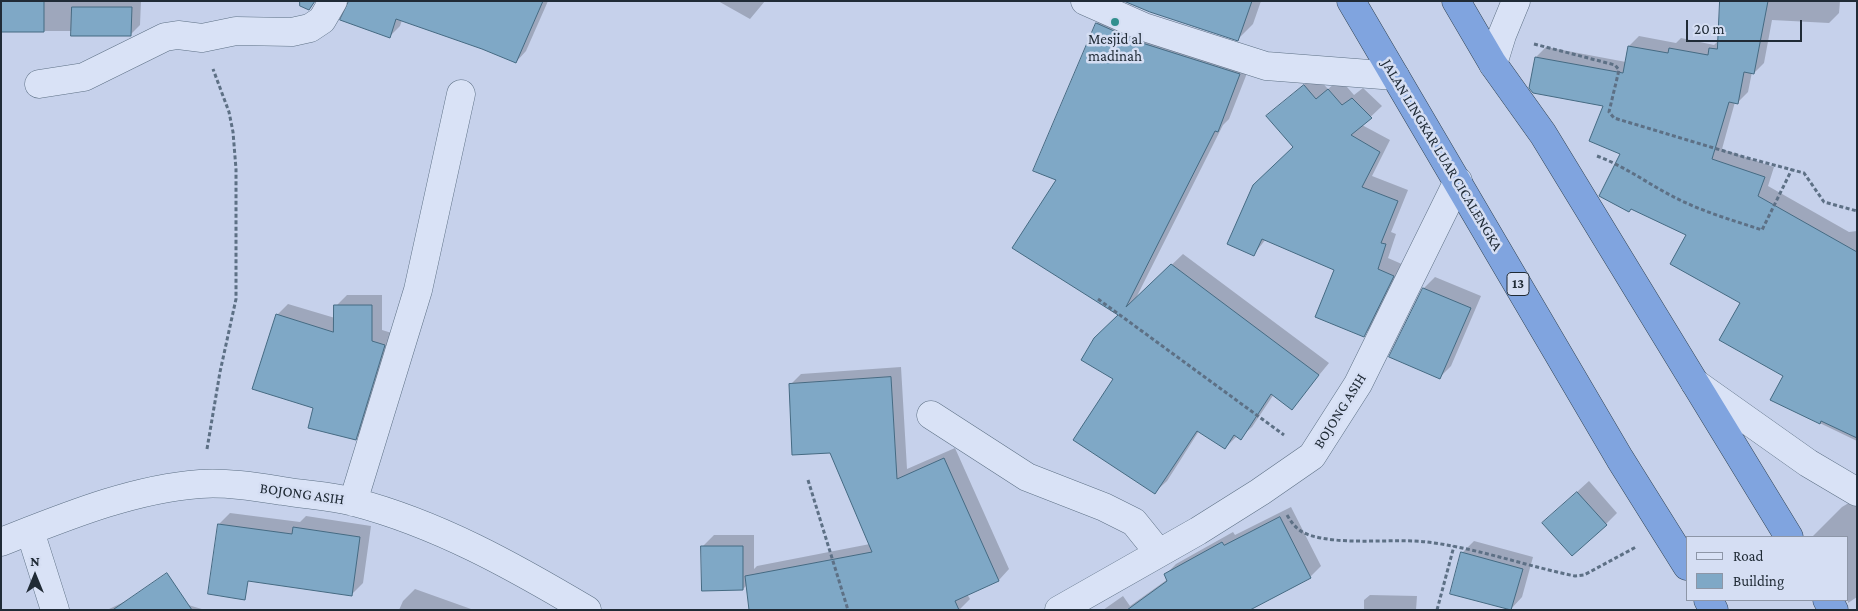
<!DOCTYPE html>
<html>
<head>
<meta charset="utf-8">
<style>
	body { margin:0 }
	#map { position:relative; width:1858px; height:611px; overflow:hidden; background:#c6d1eb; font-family:"Crimson Pro",serif }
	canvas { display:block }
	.frame { position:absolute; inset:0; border:2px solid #202b36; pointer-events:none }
	.legend { position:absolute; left:1686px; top:536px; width:162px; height:65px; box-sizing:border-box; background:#d5def3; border:1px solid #8d96a7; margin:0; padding:6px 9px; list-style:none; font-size:15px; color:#202b36 }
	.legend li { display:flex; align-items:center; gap:10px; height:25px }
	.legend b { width:25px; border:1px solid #8d96a7 }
	.north { position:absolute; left:10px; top:551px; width:50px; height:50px; -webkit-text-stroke:4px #d5def3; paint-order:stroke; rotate:0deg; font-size:14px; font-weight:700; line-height:20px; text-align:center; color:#202b36 }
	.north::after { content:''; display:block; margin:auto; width:18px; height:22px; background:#202b36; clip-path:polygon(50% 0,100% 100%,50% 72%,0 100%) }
	.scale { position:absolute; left:1686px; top:20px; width:116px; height:22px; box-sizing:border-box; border:2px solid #202b36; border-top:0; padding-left:6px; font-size:15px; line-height:18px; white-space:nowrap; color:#202b36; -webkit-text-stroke:4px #d5def3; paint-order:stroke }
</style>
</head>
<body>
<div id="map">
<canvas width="1858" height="611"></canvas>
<div class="frame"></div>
<ul class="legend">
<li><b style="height:6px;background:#d9e2f6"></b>Road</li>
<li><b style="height:14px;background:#7fa8c6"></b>Building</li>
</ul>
<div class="north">N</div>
<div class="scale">20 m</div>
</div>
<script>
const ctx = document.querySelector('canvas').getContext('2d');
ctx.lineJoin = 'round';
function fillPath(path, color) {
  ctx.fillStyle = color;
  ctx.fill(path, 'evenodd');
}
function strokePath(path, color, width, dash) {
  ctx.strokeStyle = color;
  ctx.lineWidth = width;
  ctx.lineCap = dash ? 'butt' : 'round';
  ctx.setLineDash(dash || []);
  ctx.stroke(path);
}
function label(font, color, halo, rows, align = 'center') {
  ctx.font = font + ' "Crimson Pro",serif';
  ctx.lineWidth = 5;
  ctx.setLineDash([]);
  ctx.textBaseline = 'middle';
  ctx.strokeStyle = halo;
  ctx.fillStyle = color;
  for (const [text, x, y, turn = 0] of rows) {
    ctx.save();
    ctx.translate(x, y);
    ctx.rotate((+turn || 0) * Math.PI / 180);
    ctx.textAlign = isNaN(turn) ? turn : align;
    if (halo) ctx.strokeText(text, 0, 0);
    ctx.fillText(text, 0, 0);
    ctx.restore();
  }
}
const shadow = new Path2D(`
	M1,1H141L140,25L129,36L73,31H1Z
	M350,1H548L526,51L516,62L482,47L402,20L400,26L390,36Z
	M718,1H765L750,19Z
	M1127,1H1261L1253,24L1238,39Z
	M1721,1H1840L1839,13L1829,23L1772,20L1764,63L1754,73L1752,72L1748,92L1738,102H1735L1722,149L1774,167L1768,186L1849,232L1857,231V441L1772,400L1785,375L1742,303L1622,154L1605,105L1536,57L1546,47L1626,62L1629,46L1639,36L1676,43L1681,38L1714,45L1719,40Z
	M1108,12L1251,63L1229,119L1223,125L1135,300L1183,254L1329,363L1292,408L1274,394L1252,427L1240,438L1237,436L1225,448L1199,431L1167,481L1155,492L1115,379L1120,315L1058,179L1097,23Z
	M1315,75L1328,89L1340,79L1354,95L1363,88L1382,106L1362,125L1390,140L1372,176L1408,190L1391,232L1396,234L1388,258L1404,265L1374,324L1364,335L1335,270L1266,239L1254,254L1295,147L1268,116Z
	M1435,277L1481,296L1451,366L1440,377L1424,288Z
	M347,295H382V330L395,334L366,428L355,439L314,408L277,315L288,304L335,318L336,306Z
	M901,367L907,469L955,448L1009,569L999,580L967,594L970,599L959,610H750L747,585L743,589L702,547L714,535H754V569L757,566L870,544L830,452L790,385L801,374Z
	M1589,481L1617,513L1606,524L1555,512Z
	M1857,498V597L1848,603L1847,537H1812L1842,507Z
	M1291,507L1321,566L1310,577L1247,610H1103L1123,596L1130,606L1168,579L1165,575L1176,564L1233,532L1235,535Z
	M230,513L300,522L306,516L371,526L363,583L351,595L219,524Z
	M1474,541L1533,557L1522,597L1511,609L1462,553Z
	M415,589L471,609V610H399L403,601Z
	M145,592L205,610H107Z
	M1370,595L1417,596L1416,610H1364V600Z`);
const building = new Path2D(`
	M1,1H44V32H1Z
	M300,1H315L309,10L300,6Z
	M349,1H543L516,63L482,49L396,19L390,38L340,20Z
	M1124,1H1252L1238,41L1150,12Z
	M1720,1H1768L1754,74L1744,72L1738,104L1729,102L1712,159L1765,177L1758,196L1857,252V438L1821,421L1820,424L1770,400L1783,376L1719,340L1740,303L1670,264L1686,235L1631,209L1629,212L1599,196L1620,154L1589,141L1603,106L1533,93L1529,88L1535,57L1623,73L1628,46L1668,53L1669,48L1708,55L1709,48L1717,49Z
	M72,7H132L131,36H71Z
	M1096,23L1139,42L1240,74L1218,132L1215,131L1126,307L1171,264L1319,375L1292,410L1271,394L1241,440L1234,435L1225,449L1197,431L1155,494L1073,440L1113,379L1081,360L1094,338L1118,315L1012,248L1056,180L1033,171Z
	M1304,85L1316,99L1328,89L1342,105L1352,98L1372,118L1351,135L1380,152L1362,187L1398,201L1381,243L1386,244L1378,269L1394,276L1364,337L1315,317L1334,270L1262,239L1254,256L1227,244L1253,185L1293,147L1266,116Z
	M1423,288L1471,308L1440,379L1389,357Z
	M334,305H372V341L385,345L356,440L308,428L313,408L252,389L276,314L333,332Z
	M891,377L897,479L944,458L999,581L955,601L959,610H749L745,576L872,552L830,453L792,455L789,384Z
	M1577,492L1607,525L1572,556L1542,523Z
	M1280,517L1311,578L1250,610H1127L1167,581L1164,574L1222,542L1224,545Z
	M218,524L292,534L293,527L360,537L352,596L248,581L245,600L208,594Z
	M701,546H743V590L702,591Z
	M1461,552L1523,569L1511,610L1450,594Z
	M167,573L192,610H113Z`);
const path = new Path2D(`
	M1534,44L1615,65L1619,70L1609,112L1614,118L1744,157L1804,173L1824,202L1857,211
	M1597,156C1624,166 1647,183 1672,196C1700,211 1732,220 1762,230L1792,169
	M1098,299L1284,435
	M207,449L220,372L236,299V169L233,132L229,112L213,69
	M808,480L848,610
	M1287,515C1293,525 1298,531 1309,535C1344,546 1391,538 1427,542C1477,548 1526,566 1575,576L1584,575L1636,547
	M1437,610L1454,546`);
const minor = new Path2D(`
	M1085,1L1144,27L1266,66L1395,76
	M1493,64L1502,35L1516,1
	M39,84L84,77L165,37L178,35L202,38L236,31L292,32L310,28L322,20L333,1
	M1695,383L1808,463L1857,492
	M931,415L1027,477L1104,507L1134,522L1159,553
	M353,502L418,290L461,94
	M30,531L55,610
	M1,542C65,517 132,489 200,484C227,482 257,487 283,491C306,495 331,496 354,502C438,524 513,566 587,610
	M1059,610L1198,531L1260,492L1312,456L1358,384L1458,181`);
const trunk = new Path2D(`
	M1351,1L1620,459L1687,566
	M1456,1L1493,64L1543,134L1789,537
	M1708,600L1714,610
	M1827,600L1834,610`);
const markers = [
	[1115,22,5,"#328f8e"]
];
const shields = [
	[1518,284,22]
];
const shieldNames = [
	["13",1518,284]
];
const poiNames = [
	["Mesjid al",1115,39],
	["madinah",1115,56]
];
const streetNames = [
	["JALAN LINGKAR LUAR CICALENGKA",1442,155,59],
	["BOJONG ASIH",1340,411,-58],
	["BOJONG ASIH",302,494,8]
];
fillPath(shadow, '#0003');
fillPath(building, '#7fa8c6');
strokePath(building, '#456a82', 1);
strokePath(minor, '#5d7085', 29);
strokePath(trunk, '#314353', 29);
strokePath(path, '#5d7085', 3, [4, 2.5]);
strokePath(minor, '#d9e2f6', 28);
strokePath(trunk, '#80a4df', 28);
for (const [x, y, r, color] of markers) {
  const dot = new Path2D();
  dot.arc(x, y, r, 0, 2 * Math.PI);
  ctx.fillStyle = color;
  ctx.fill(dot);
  strokePath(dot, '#d5def3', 2);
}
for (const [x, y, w] of shields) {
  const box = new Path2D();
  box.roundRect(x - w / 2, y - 11.5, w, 23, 4);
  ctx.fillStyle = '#d5def3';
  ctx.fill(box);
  strokePath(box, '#202b36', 1);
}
label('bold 14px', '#202b36', null, shieldNames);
label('15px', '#202b36', '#d5def3', poiNames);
label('15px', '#202b36', '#d5def3', streetNames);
</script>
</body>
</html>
